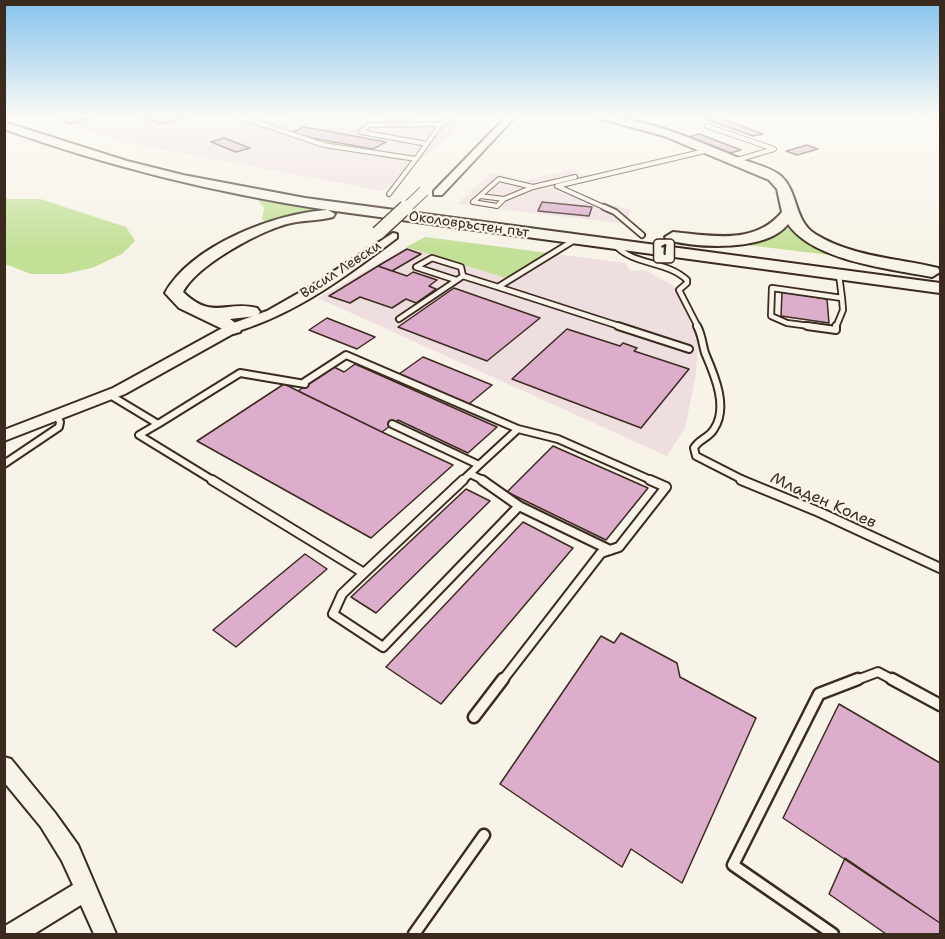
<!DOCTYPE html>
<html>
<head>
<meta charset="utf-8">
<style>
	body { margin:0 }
	#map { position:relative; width:945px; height:939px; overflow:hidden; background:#f7f3e8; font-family:"Shantell Sans",sans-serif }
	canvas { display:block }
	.frame { position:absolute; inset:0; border:6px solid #3b2a1e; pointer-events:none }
</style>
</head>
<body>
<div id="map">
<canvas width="945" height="939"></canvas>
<div class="frame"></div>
</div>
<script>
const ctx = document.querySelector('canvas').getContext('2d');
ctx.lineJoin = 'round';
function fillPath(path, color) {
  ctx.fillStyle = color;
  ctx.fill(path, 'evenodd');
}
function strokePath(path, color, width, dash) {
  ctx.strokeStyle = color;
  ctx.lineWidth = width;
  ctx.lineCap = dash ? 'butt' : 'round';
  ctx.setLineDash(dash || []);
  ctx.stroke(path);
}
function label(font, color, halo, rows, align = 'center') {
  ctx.font = font + ' "Shantell Sans",sans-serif';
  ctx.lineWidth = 4.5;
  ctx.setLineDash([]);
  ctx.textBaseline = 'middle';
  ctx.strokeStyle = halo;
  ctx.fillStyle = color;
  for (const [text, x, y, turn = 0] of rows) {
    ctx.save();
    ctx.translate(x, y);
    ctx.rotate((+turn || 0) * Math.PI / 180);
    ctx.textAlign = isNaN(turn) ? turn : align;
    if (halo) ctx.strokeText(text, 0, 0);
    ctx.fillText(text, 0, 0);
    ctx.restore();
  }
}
const built = new Path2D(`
	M46,116H474L383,191L122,142Z
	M571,169L592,179L568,186V188L603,203L631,210L626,224L457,204L492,172L524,181Z
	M425,237L625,263L630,271L645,270L674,286L698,339L696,374L685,428L667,456L318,298Z`);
const green = new Path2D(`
	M5,199H40L126,227L135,241L122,254L92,268L64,274H31L5,264Z
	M257,199H260L326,211L265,222L262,219L264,208Z
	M790,227L803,239L841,255L838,256L739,244L768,239Z
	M425,237L547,253L506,278L406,247Z`);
const building = new Path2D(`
	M69,116L82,117L98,116L70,124L64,122L69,121L62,118Z
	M141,116H186L187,117L159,124Z
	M388,116H411L409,123H385Z
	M714,116L763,134L753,136L703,118Z
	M304,127L386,142L373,149L289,134Z
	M699,134L741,150L730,153L689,137Z
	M224,138L250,148L236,152L211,142Z
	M807,145L818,149L797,155L786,151Z
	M542,202L592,207L589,216L538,211Z
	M407,249L421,254L392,271L378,266Z
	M378,266L407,276L413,272L437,280L429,286L436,289L416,303L406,299L392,308L360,297L350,303L329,296Z
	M454,288L540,318L487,361L398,327Z
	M782,292L827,299L829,323L781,316Z
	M327,318L375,337L357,349L309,330Z
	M567,329L620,346L623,343L637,348L634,351L689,369L641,428L512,379Z
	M423,357L492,385L469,404L399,374Z
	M355,364L497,427L468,453L398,420L382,432L298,391L334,367L344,372Z
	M284,384L382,432L453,465L371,538L197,441Z
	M553,446L648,488L606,540L507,492Z
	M466,489L490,501L376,613L351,597Z
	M523,522L573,548L441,704L386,667Z
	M305,554L327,569L236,647L213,630Z
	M621,633L677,663L680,677L756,718L682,883L631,849L622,867L500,784L601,636L614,643Z
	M839,704L940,763V923L783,818Z
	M845,858L940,923V934H886L829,894Z`);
const laneFar4 = new Path2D(`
	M238,116L324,145L416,159L441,124L453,116
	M295,116H358
	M917,116L940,123
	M707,126L774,149L737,160
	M427,144L361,132L369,125L441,124
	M389,194L416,159
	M480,196L504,199L497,206L473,202L499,179L533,187
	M504,199L533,187L575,177
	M608,209L557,186L709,150`);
const laneFar3 = new Path2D(`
	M604,207L615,212L642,235
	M576,239L498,287L622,327
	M614,244C633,266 666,260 687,280V283L679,290L698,327
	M839,275L842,298
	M456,280L416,267L432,258L461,267L463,276
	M399,319L463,276L498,287
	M817,327L787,323L771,316L772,288L842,298
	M836,327L843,310L842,298`);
const laneFar2 = new Path2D(`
	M618,326L689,349
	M697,326C702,335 702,343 705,353C714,374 729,407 714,429C709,438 699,439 694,448L696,456L745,481
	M807,326L836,330V326
	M303,383L346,355L518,429L479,465
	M110,395L158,424L240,373L305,384
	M158,424L139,435L214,481
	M392,424L479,465L462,481
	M518,429L558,439L653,481
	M4,464L59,427L60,422L57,416
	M470,474L485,481`);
const laneFar1 = new Path2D(`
	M212,480L364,573L463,480
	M482,480L519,506L610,550
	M741,480L819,512L940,568
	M364,573L342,594L333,614L383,647L519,506
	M502,681L601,553L619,547L666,487L650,480
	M854,681L878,672L895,681`);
const lane = new Path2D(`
	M892,679L940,705
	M474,717L503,679
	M414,934L484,835
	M833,934L733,865L819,694L858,679`);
const street = new Path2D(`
	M4,757L11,759L55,813L78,845L116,934H94L81,905L34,934H4L5,926L73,885L62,861L41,827L4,782Z`);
const secondary = new Path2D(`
	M507,116H516L442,195H434V191Z
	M393,233L397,234V238C348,275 297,313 238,331L125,394L4,441V430L113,388L228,325L267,311L311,286Z`);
const highway = new Path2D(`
	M591,116C645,116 694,140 744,160C755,164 772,168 781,176C799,193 793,219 815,234C852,257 897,258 938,268L940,272L932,277C891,269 813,261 788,224C766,252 699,248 667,240L665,237L673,232C712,236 755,245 782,212L777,189L769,180L664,136Z
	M4,122L127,161L183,175L305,198L940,283V293L328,210L335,214L333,217C318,221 302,220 287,224C258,232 197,265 183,292C213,321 226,300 257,308L260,312L257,316L230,319L242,328L240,332L233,334L179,308L165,293C192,245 275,213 328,210C217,193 110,167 4,129Z`);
const secondaryBridgeFar1 = new Path2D(`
	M405,209L424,191`);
const secondaryBridge = new Path2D(`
	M378,233L406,207`);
const farStreetnames = [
	["Околовръстен път",469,225,8],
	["Васил Левски",341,270,-33]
];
const shields = [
	[664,251,21]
];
const shieldNames = [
	["1",664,251]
];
const streetNames = [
	["Младен Колев",823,501,24]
];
fillPath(built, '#efdee0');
fillPath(green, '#c3e097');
fillPath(building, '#ddadcc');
strokePath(building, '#3b2a1e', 1.5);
strokePath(laneFar4, '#3b2a1e', 6);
strokePath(laneFar3, '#3b2a1e', 8);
strokePath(laneFar2, '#3b2a1e', 10);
strokePath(laneFar1, '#3b2a1e', 12);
strokePath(lane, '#3b2a1e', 15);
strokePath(street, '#3b2a1e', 4);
strokePath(secondary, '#3b2a1e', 4);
strokePath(highway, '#3b2a1e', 4);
strokePath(laneFar4, '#f7f3e8', 4);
strokePath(laneFar3, '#f7f3e8', 4.5);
strokePath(laneFar2, '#f7f3e8', 6);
strokePath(laneFar1, '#f7f3e8', 8);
strokePath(lane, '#f7f3e8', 10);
fillPath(street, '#f7f3e8');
fillPath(secondary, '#f7f3e8');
fillPath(highway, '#f7f3e8');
strokePath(secondaryBridgeFar1, '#3b2a1e', 12, []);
strokePath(secondaryBridge, '#3b2a1e', 16, []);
strokePath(secondaryBridgeFar1, '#f7f3e8', 10);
strokePath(secondaryBridge, '#f7f3e8', 13);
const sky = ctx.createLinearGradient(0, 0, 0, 248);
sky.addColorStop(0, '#86c2ed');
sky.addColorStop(0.47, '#fbfaf5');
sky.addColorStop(1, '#fbfaf500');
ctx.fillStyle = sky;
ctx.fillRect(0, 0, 945, 248);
label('14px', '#3b2a1e', '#f7f3e8', farStreetnames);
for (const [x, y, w] of shields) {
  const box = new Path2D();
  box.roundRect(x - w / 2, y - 12, w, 24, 4.5);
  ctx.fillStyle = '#f7f3e8';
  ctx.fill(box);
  strokePath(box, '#3b2a1e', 1.5);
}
label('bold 15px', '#3b2a1e', null, shieldNames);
label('16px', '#3b2a1e', '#f7f3e8', streetNames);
</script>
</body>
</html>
